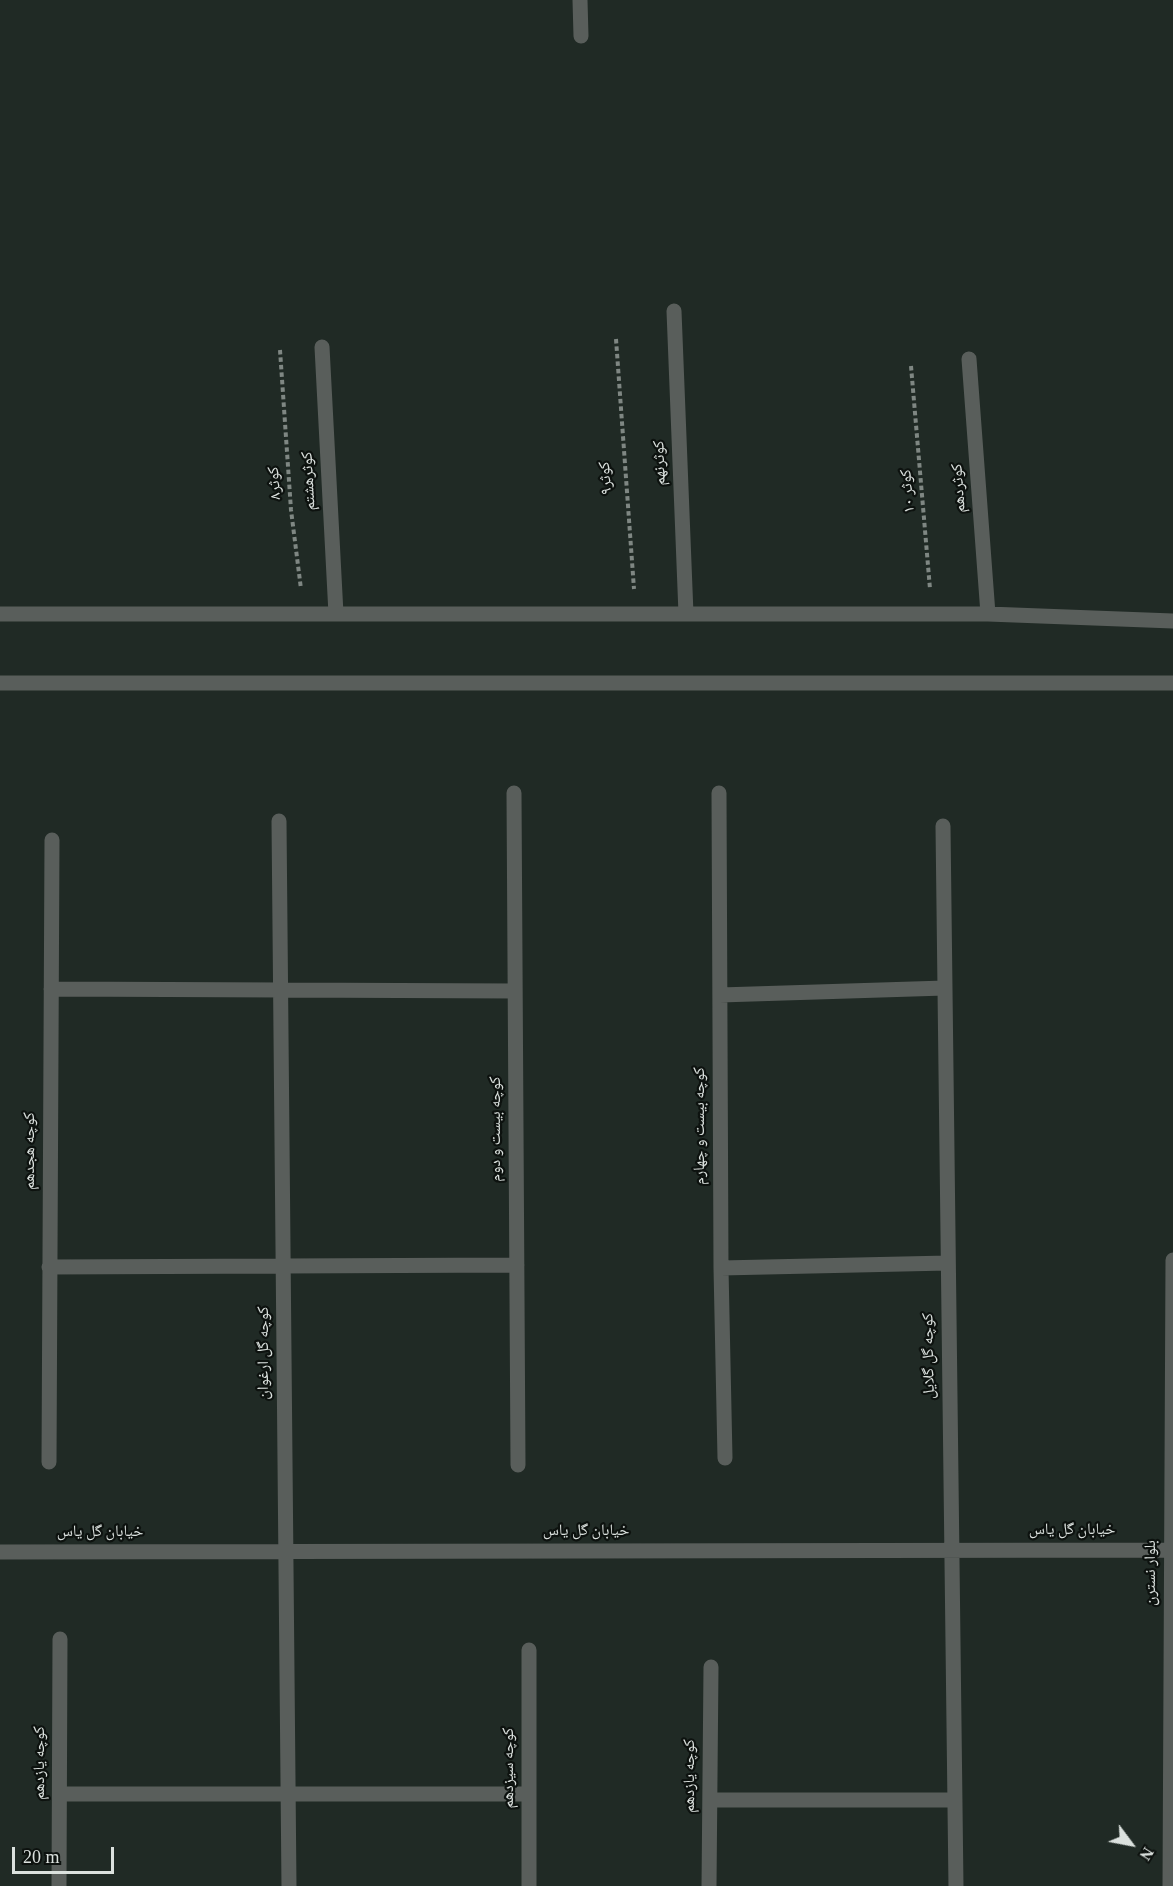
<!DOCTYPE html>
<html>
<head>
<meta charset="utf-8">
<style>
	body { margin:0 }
	#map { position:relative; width:1173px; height:1886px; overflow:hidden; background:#202a25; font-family:Georgia,serif }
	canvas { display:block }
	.north { position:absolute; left:1101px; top:1814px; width:60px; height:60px; -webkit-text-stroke:4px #0d120f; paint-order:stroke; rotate:122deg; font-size:16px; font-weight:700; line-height:24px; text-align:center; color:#dbe1de }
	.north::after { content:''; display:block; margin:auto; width:21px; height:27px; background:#dbe1de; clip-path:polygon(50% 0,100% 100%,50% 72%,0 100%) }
	.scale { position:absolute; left:12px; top:1847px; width:102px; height:27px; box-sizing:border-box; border:3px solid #dbe1de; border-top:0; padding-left:8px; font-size:18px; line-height:21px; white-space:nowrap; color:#dbe1de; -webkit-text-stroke:4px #0d120f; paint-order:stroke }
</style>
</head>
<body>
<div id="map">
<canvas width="1173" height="1886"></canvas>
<div class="north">N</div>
<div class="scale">20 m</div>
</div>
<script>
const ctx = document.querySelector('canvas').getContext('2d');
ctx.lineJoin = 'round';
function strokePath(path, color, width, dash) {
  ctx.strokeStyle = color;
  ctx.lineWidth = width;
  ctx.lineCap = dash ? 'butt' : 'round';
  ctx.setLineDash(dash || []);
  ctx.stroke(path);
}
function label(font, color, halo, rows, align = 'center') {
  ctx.font = font + ' Georgia,"Noto Naskh Arabic",serif';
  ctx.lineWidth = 4.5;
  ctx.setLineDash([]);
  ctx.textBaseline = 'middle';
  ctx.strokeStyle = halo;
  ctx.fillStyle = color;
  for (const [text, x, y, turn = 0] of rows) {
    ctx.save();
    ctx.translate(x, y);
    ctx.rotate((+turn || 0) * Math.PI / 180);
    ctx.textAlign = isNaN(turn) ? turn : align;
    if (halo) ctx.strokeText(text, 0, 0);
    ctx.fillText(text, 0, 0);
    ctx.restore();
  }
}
const path = new Path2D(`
	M616,339L634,589
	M280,350L291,510L301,589
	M911,366L930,589`);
const minor = new Path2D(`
	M580,0L581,36
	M674,311L686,614
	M322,347L336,614
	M969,359L988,614
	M0,614H988L1173,621
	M0,683H1173
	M514,793L518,1465
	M719,793L721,1268L725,1458
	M279,821L289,1886
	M943,826L956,1886
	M51,989L515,991
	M720,995L945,988
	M49,1267L517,1265
	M721,1268L948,1263
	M49,1462L52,840
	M0,1552L1173,1550
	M529,1650V1886
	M60,1794H529
	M710,1800H955
	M59,1886L60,1639
	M709,1886L711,1667
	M1170,1886L1173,1260`);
const streetNames = [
	["کوثرنهم",662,463,-92],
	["کوثر۹",608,478,-94],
	["کوثرهشتم",311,481,-93],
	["کوثر۸",277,483,-94],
	["کوثردهم",961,488,-94],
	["کوثر ۱۰",910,491,-95],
	["کوچه بیست و چهارم",702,1126,-90],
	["کوچه بیست و دوم",498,1129,-90],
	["کوچه هجدهم",32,1151,-90],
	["کوچه گل ارغوان",266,1353,-90],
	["کوچه گل گلایل",931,1356,-91],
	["خیابان گل یاس",1072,1532],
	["خیابان گل یاس",586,1533],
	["خیابان گل یاس",100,1534],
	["بلوار نسترن",1153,1573,-90],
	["کوچه یازدهم",42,1763,-90],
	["کوچه سیزدهم",511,1768,-90],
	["کوچه یازدهم",692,1776,-90]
];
strokePath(path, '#7f8783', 4, [4.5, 3]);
strokePath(minor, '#595e5b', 15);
label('16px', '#dbe1de', '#0d120f', streetNames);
</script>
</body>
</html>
